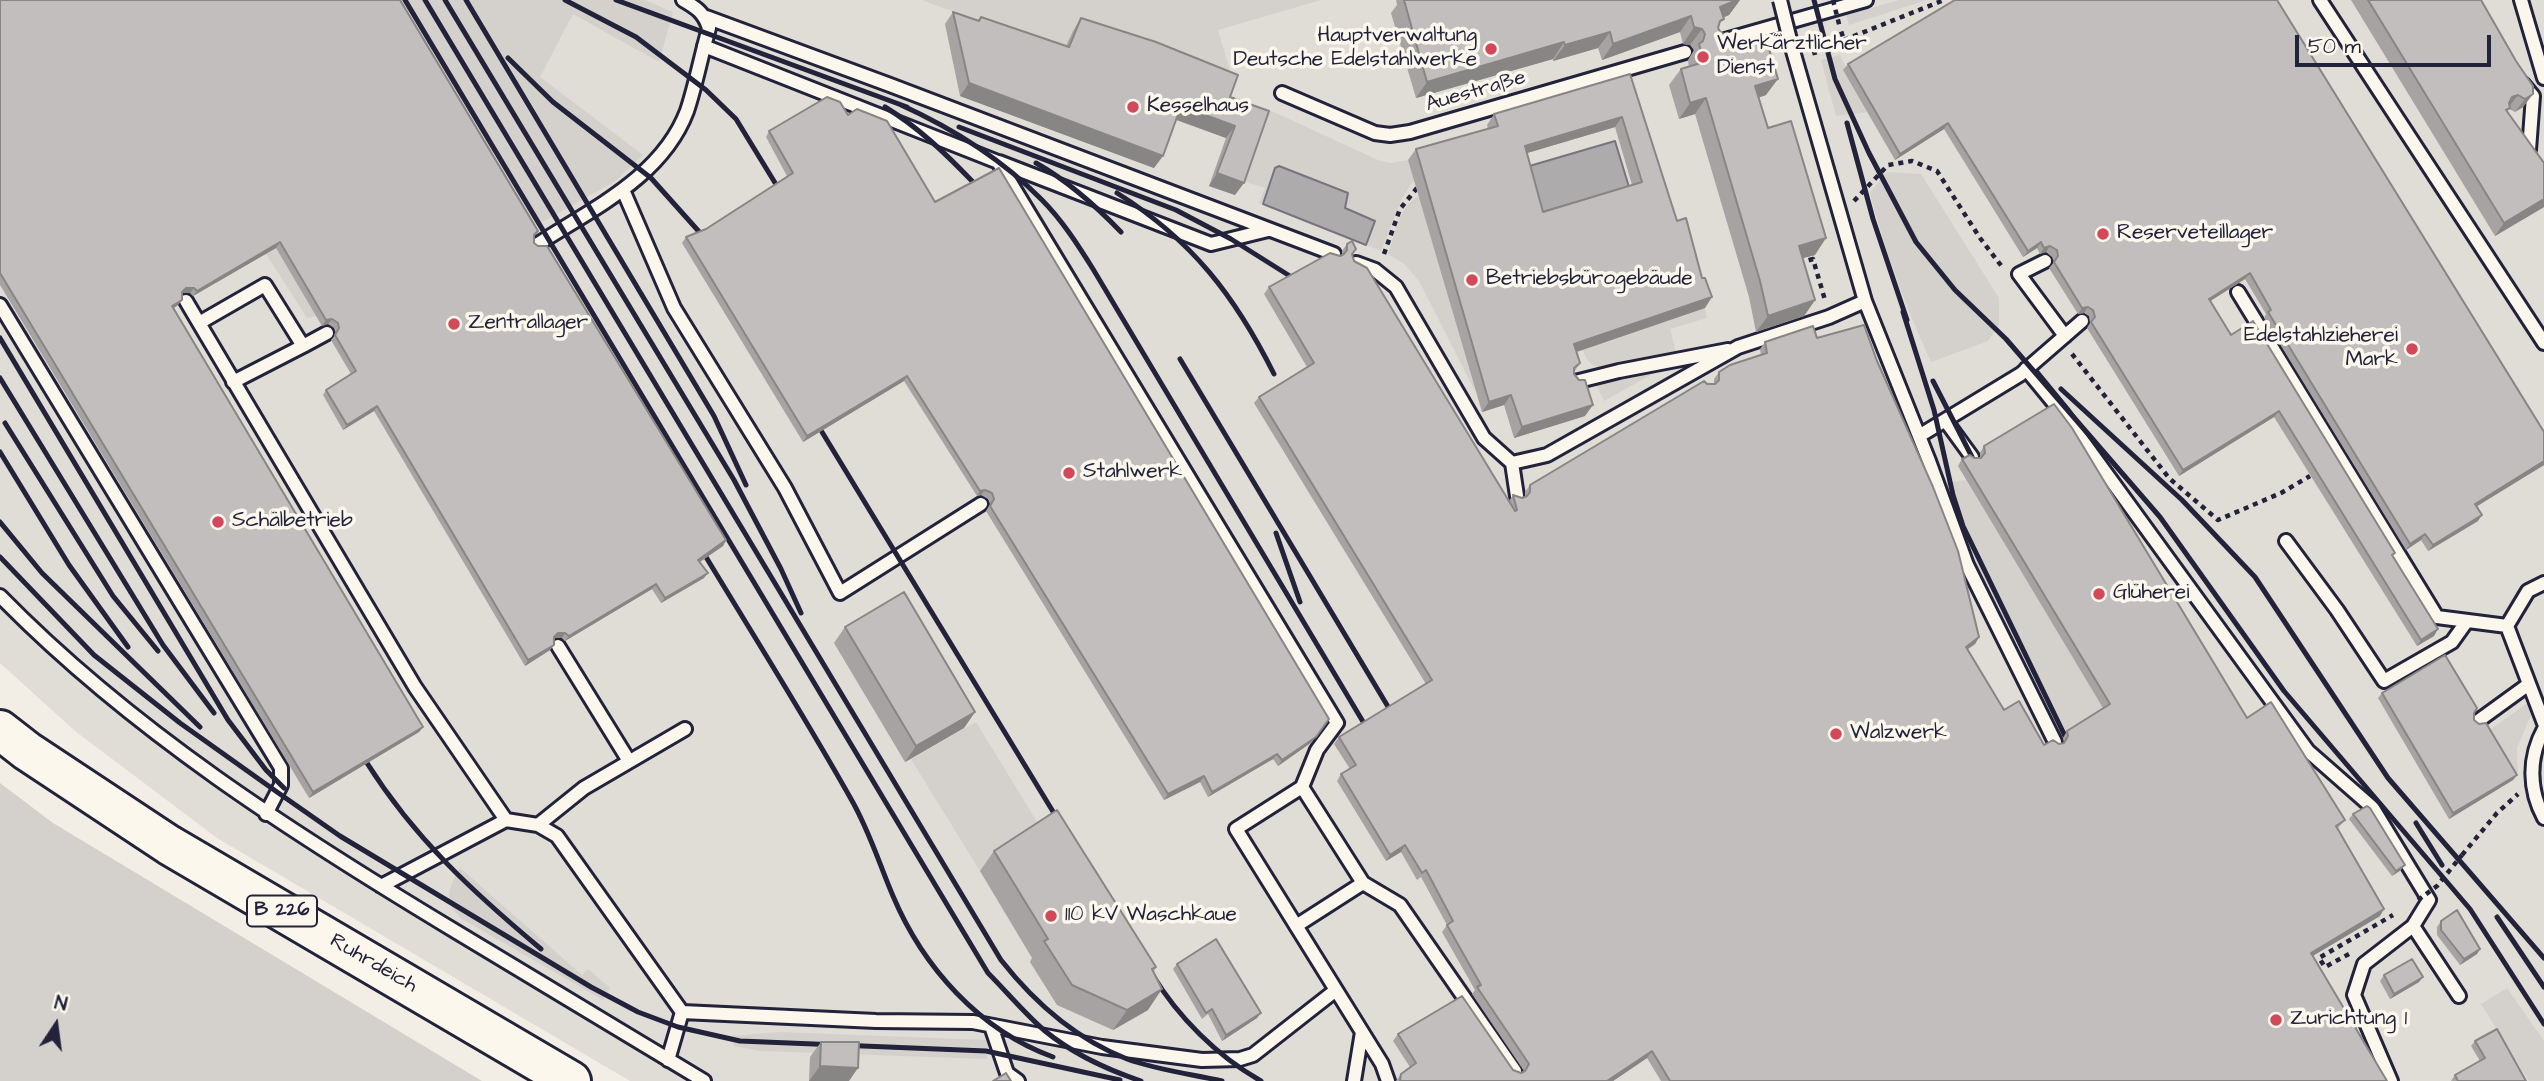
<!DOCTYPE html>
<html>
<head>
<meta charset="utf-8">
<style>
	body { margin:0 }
	#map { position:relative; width:2544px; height:1081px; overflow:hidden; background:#f2eee5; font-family:"Architects Daughter",sans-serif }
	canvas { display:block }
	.north { position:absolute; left:21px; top:990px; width:70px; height:70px; -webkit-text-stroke:5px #fbf7ec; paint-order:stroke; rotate:13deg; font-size:19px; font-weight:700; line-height:28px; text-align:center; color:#22223b }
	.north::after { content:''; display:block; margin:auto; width:24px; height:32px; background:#22223b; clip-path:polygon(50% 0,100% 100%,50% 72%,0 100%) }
	.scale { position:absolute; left:2295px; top:35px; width:196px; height:32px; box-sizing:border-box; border:4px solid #22223b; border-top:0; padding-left:9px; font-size:21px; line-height:24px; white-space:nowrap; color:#22223b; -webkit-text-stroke:5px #fbf7ec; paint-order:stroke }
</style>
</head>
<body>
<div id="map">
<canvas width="2544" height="1081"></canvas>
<div class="north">N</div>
<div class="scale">50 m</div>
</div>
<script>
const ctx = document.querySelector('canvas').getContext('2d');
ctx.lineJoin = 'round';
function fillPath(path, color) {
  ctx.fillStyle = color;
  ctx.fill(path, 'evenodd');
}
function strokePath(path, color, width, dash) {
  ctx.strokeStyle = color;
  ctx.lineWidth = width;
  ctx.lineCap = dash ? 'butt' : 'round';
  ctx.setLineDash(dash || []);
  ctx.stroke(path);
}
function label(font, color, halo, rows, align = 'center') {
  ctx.font = font + ' "Architects Daughter",sans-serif';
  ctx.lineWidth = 7;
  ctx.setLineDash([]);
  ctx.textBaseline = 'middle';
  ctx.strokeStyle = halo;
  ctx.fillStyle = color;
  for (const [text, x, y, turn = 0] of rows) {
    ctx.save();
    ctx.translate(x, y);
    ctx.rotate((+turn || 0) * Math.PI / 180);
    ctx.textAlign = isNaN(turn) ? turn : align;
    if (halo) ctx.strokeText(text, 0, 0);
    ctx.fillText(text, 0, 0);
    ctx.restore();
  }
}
const built = new Path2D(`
	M0,0H2544V1081H630L217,838L75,731L0,663Z`);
const green = new Path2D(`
	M393,0H645L673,12L659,62L573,14L540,77L643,155L614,182L530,229Z
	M922,0H1321L1218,30L1231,74L1063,53Z
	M1899,0H1927L1849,25L1846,15Z
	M1840,55L1868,112L1836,116L1821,60Z
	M1265,108L1378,160L1390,163L1408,160L1414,180L1402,198L1381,251L1366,245L1375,221L1345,207L1349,194L1275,168L1263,204L1259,203L1265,188L1240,180Z
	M1887,172L1921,174L1999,298V325L1988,341L1931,362C1905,304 1886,254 1870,193Z
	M1419,196L1476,393L1419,281L1404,264L1388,254C1395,235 1399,205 1419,196Z
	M276,247L317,316L307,318L266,254Z
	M1705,308L1707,318L1670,329L1676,352L1605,368C1592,367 1586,362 1583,349Z
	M1651,369L1656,372L1604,401L1597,386Z
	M1966,480L2105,711L2059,740L1961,534L1946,483Z
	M2529,702L2533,704L2534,708L2517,748L2518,775L2513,780L2485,733Z
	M976,722L1042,830L980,871L911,759Z
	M0,783L53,823L482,1081H0Z
	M460,868L582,975L588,969L610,988L603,1000L462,919C443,902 448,888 460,868Z
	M2507,988L2544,1041V1081H2529L2481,1004Z
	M780,1032L988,1040L987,1059L760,1051L734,1046L731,1036Z`);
const water = new Path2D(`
	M1615,141L1629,187L1539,213L1526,167Z
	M1279,166L1348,193L1345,208L1375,221L1366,245L1263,204L1275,168Z`);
const path = new Path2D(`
	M1844,40L1944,0
	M1815,55L1814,51L1844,40L1840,28
	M1854,201L1888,165L1912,161L1937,171L1980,238L2003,268
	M1384,254L1400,209L1417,188
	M1799,263L1813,259L1825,300
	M2072,354L2169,478L2218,520L2281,493L2310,476
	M2462,855L2497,813L2518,794
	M2349,954L2325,967L2319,958L2393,915`);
const service = new Path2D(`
	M2320,0L2544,343
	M2521,0L2544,78
	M706,17L890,85L1334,254
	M1715,43L1866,0
	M1791,44L1865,301L1929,461L1967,565L2055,742
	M704,46L998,162L1337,723L1317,750L1302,787
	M2523,84L2533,96L2529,150
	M1282,93L1375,133L1390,135L1410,132L1685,52
	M999,162L1211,244L1268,230
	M623,190L674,308L785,488L840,593L981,504
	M538,244C593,208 662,177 687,111C696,84 701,56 709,28C704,13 697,8 683,0
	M2045,261L2019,274L2065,336
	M1356,263L1375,270L1396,287L1484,438L1512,463L1547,455L1738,347L1829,317L1865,301
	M2238,292L2437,617L2507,626
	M186,301L199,323
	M0,305L281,768V785L266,814
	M303,346L327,333
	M2026,369L2063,414L2308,751L2373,808L2429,900L2413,926
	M233,382L303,346L265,285L199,323L415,687L506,820
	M1575,382L1619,371L1728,350
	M1945,420L1972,457
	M1919,436L2021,374L2082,321
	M1512,463L1517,496
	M2286,541L2337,610L2384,681L2452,642L2467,621
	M2544,583L2528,591L2507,626L2544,723
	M0,596C132,731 294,834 455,931C538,981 621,1031 704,1081
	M558,646L629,761
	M2478,721L2529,684
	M2544,729C2528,758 2529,790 2544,818
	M538,825L584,788L685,729
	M1363,883L1400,905L1515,1071
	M381,886L506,820L538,825L557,836L682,1012
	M1296,926L1363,883L1302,787L1236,829L1382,1064L1388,1081
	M991,1026L1007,1073L1018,1081
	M668,1060L682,1012L876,1021L973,1022L1102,1047L1202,1060L1240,1059L1253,1055L1336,990
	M1354,1081L1362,1032
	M2391,1081L2354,995L2364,964L2413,926L2459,996`);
const primary = new Path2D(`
	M0,730L27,751L169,845L571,1081`);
const rail = new Path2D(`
	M405,0L988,973C1007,992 1025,1014 1045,1031C1072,1053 1108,1070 1141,1081
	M425,0L1001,960C1034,1002 1076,1039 1127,1059C1157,1070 1191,1074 1222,1081
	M445,0L734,480L781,569L801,613
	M466,0L714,416L746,485
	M565,0L636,37L706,90L736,119L777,186
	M616,0L907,107
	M1814,0L1835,79L1869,153L1916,242L1955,290L2006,339L2160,517L2284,691L2470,909L2544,1024
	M508,58L553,102L651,178L702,235
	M899,104C952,128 1001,158 1042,200C1062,220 1078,245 1093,269L1365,725
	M885,107C918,127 945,153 972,181
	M1847,123L1873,219L1907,320
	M959,127L1176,210L1231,239L1293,278
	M1036,163C1068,181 1096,206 1121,232
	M1117,193C1192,240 1235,296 1274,374
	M1903,312L1934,410L1953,495L1963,526L2065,736
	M0,338L228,720L266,770L284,788
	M1180,359L1390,710
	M0,378L163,645L214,713
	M1933,381L1972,457
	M2061,389L2182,500L2255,577L2388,778L2544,958
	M5,423L113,596L158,651
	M822,432L1063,828
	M0,452L69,565L128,647
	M0,522L42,573L200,727
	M1276,533L1300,602
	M0,557L94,655L180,723L277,792L340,836L591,987L638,1012L678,1027L740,1041L986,1051L1120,1080
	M706,557C755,638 805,717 851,799C869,830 879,863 893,896C923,967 979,1030 1053,1057
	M367,763C415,839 473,892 541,949
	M2416,823L2442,865
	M2497,917L2544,987
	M1152,974C1178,1017 1217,1056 1261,1081`);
const pathBridge = new Path2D(`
	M1833,0L1840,28
	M2418,900L2437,886L2462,855`);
const serviceBridge = new Path2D(`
	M1780,0L1791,44`);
const wall = new Path2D(`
	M0,0L534,236V243L726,540L723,546L700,562L704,578L661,603L652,589L565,641L562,638H554V645L550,650L525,666L374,411L343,430L323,395L326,390L351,374L331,340L336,334L334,328L328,324L322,326L276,248L193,296L190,293H182L178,305L174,308L423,727L419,732L309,798L0,285Z
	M1396,0H1740L1729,15L1723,17L1718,28L1733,48L1766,95L1759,97L1768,128L1815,255L1803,258L1815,300L1804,316L1756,332L1749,297L1695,114L1679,119L1669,85L1681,69L1689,67L1688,60L1694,50L1690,45L1683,44L1680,32L1602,60L1598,48L1553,61V59L1416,98L1391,13L1397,5Z
	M1955,0L2544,465L2476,506L2478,521L2428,551L2421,540L2406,550L2264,318L2266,314L2245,279L2210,301L2231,335L2393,557L2434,636L2417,646L2274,417L2179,476L2087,328L2090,323L2089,316L2084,313L2078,314L2049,268L2054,262L2052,257L2046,252L2040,254L2037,248L2023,257L1944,129L1895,160L1843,70L1848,64Z
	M2351,0H2481L2533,94L2523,107L2515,112L2509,109L2507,111L2544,207L2495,236Z
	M953,12L978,20L981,17L1066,46L1073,31L1081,18L1230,97L1269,111L1235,195L1209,186L1226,138L1176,120L1154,168L960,96L945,24Z
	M1630,74L1705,308L1577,352L1580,363L1574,372V374L1585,416L1514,438L1504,405L1482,412L1408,160L1416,149L1488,129L1487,125L1494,114ZM1615,127L1632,185L1543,212L1527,153Z
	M848,115L935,202L1312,742L1278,766L1273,759L1208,797L1200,782L1164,800L986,511L990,504L988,499L981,495L977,496L904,381L803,442L682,243L686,237L706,229L787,176L766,137L769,131Z
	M1347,244L1352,254L1354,261L1509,501L1513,495L1522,498L1525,497V492L1530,485L1707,384H1714V379L1719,372L1761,355L1760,349L1765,342L1817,338L1979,637L1975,644L1967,649L2004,710L2044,745L2064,743L2063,738L2067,731L2103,708L1958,466L1962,459L1980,458V453L1984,446L2345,820L2337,829L2380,916L2312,956L2387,1081H1661L1647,1058L1613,1081H1396L1401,1074L1410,1067L1393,1041L1398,1034L1521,1073L1524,1071L1472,994L1475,990L1442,932L1447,925L1421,877L1417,880L1401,852L1386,861L1337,781L1341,774L1350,769L1334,744L1339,737L1426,684L1254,403L1259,397L1307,367L1264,294L1269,287L1342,255V251Z
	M845,627L975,712L964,728L905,762L834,643Z
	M2382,693L2474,713V720L2517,775L2513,780L2449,819L2378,698Z
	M2353,814L2401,870L2392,876L2349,819Z
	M994,851L1156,967L1154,971L1148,1010L1113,1030L1057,1005L1030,962L1032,958L980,871Z
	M2441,921L2480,949L2477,954L2460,965L2437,935V927Z
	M1177,964L1257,1018L1222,1041L1208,1014L1202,1019L1173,969Z
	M2384,975L2419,982L2390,999L2380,981Z
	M2475,1041L2526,1081H2451L2455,1075L2480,1061L2471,1046Z
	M821,1042L849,1081H809L810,1057Z`);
const shadedWall = new Path2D(`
	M1737,0H1740L1729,15L1709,24L1720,7Z
	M1691,16L1680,32L1602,60L1613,44Z
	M1694,27L1702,29L1690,45L1683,44Z
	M1610,32L1598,48L1553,61L1565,45Z
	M1564,42L1553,59L1416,98L1427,82Z
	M1778,79L1766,95L1744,103L1755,86Z
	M969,83L1163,156L1154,168L960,96Z
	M2533,94L2523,107L2515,112L2525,99Z
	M2518,95L2508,108L2503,110L2512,97Z
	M1706,98L1695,114L1679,119L1690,103Z
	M1181,106L1235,126L1226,138L1172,118Z
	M1622,117L1615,127L1517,156L1525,146Z
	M1948,123L1944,129L1895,160L1900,154Z
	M1217,173L1244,183L1235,195L1209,186Z
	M2544,199V207L2495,236L2504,223Z
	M1826,238L1815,255L1788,262L1799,246Z
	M280,242L276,248L193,296L197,291Z
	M2041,242L2037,248L2023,257L2028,251Z
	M2050,246L2046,252L2040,254L2044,248Z
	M2250,273L2245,279L2204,305L2209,299Z
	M186,288H194L190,293H182L178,297Z
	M1712,297L1705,308L1567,355L1574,344Z
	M182,300L178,305L169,311L172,306Z
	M1815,300L1804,316L1756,332L1768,316Z
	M2088,307L2084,313L2078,314L2082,308Z
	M332,319L328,324L322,326L326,320Z
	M907,376L904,381L803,442L807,436Z
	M1511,395L1504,405L1482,412L1489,402Z
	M1593,405L1585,416L1514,438L1522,427Z
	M377,406L374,411L343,430L347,425Z
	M2279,411L2274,417L2179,476L2183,470Z
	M2544,461V465L2471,510L2475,504Z
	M985,490L981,495L977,496L980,491Z
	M2482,515L2478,521L2428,551L2433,545Z
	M2425,534L2421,540L2406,550L2410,544Z
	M726,540L723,546L695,565L698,560Z
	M708,573L704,578L661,603L665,598Z
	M656,584L652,589L565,641L569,636Z
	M2438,629L2434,636L2417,646L2421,640Z
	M558,633H565L562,638H554L550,642Z
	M1979,637L1975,644L1961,654L1966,647Z
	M554,645L550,650L525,666L528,660Z
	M975,712L964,728L905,762L916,746Z
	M1329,719L1312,742L1278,766L1282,760Z
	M423,727L419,732L309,798L313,792Z
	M1277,754L1273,759L1208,797L1212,792Z
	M2517,775L2513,780L2449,819L2453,813Z
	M1204,776L1200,782L1164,800L1168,794Z
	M1405,845L1401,852L1386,861L1390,855Z
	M2405,865L2401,870L2392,876L2396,871Z
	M2384,909L2380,916L2306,960L2311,953Z
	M2480,949L2477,954L2460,965L2464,959Z
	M2423,977L2419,982L2390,999L2394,994Z
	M1162,989L1148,1010L1113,1030L1127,1010Z
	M1261,1013L1257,1018L1222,1041L1226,1035Z
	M1652,1051L1647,1058L1613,1081H1607Z
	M820,1066L858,1068L849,1081H809Z`);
const building = new Path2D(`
	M0,0H400L538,231L534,235V243L538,246H547L726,540L698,560L708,573L665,598L656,584L569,636L565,633H558L554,637V645L528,660L377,406L347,425L326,390L356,371L335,335L339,328L338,323L332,319L326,320L280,242L197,291L194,288H186L182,292V300L172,306L423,727L313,792L0,273Z
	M1404,0H1737L1720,7L1724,19L1720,21L1718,28L1721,33L1729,35L1733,48L1766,39L1778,79L1755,86L1768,128L1791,121L1826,238L1799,246L1815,300L1768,316L1760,281L1706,98L1690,103L1681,69L1704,62L1699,44L1703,41L1705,34L1702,29L1694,27L1691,16L1613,44L1610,32L1565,45L1564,42L1427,82Z
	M1955,0H2277L2544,432V461L2475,504L2482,515L2433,545L2425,534L2410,544L2268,312L2271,310L2250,273L2209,299L2231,335L2253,321L2395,553L2392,555L2438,629L2421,640L2279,411L2183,470L2091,322L2095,317L2093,310L2088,307L2082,308L2054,262L2058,256L2057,250L2050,246L2044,248L2041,242L2028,251L1948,123L1900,154L1848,64Z
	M2368,0H2481L2516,61L2533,86V94L2525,99L2518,95L2512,97L2509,103L2510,108L2506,110L2544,163V199L2504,223Z
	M953,12L979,21L981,17L1069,47L1081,18L1156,42L1238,75L1230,97L1269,111L1244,183L1217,173L1235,126L1181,106L1163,156L969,83Z
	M1630,74L1677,221L1686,218L1702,278H1705L1712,297L1574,344L1580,363L1574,368V374L1579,380H1585L1593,405L1522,427L1511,395L1489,402L1416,149L1498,126L1494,114ZM1622,117L1642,182L1543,212L1525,146Z
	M827,97L840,102L848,115L857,109L887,121L935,202L999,168L1329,719L1316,737L1282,760L1277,754L1212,792L1204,776L1168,794L990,506L994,499L992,493L985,490L980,491L907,376L807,436L686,237L706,229L793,173L769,131Z
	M1352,241L1356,249L1352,254L1354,261L1367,268L1515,511L1517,510L1513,495L1522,498L1527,496L1530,492V485L1704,381L1707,384H1715L1719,380V372L1730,365L1767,353L1765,342L1813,326L1817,338L1864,325L1877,361L1933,487L1958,551L1979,637L1966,647L2004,710L2019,701L2044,745L2053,740L2059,744L2064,743L2068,736L2067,731L2110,704L1962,459L1970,455L1974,458H1981L1985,453L1984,446L2054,404L2072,428L2247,718L2271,702L2345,820L2336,826L2384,909L2311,953L2387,1081H1670L1652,1051L1607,1081H1400L1401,1074L1416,1063L1398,1034L1462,996L1513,1070L1521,1073L1525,1071L1529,1064L1477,987L1481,985L1447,925L1453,921L1426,870L1422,873L1405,845L1390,855L1341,774L1356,765L1339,737L1432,680L1259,397L1314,363L1269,287L1330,253L1340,256L1344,254L1347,250V244Z
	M904,592L975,712L916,746L845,627Z
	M2445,655L2477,708L2474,713V720L2479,724L2486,723L2517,775L2453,813L2382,693Z
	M2367,806L2370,808L2405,865L2396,871L2353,814Z
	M1057,810L1156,967L1152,969L1162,989L1127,1010L1072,985L1044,941L1048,939L994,851Z
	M2457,910L2480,949L2464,959L2441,930V921Z
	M1216,939L1261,1013L1226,1035L1212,1009L1206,1013L1177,964Z
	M2412,959L2423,977L2394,994L2384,975Z
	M2497,1029L2526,1081H2458L2455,1075L2485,1058L2475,1041Z
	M821,1042H859L858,1068L820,1066Z
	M1006,1073L1011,1081H993Z`);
const markers = [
	[1491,49,7,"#d1495b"],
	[1703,57,7,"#d1495b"],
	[1133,107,7,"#d1495b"],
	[2103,234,7,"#d1495b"],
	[1472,280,7,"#d1495b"],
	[454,324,7,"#d1495b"],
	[2412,349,7,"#d1495b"],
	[1069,473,7,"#d1495b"],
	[218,522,7,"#d1495b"],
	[2099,594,7,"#d1495b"],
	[1836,734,7,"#d1495b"],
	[1051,916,7,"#d1495b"],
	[2276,1020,7,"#d1495b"]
];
const shields = [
	[282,911,70]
];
const shieldNames = [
	["B 226",282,911]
];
const poiNames = [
	["Hauptverwaltung",1477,37,"right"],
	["Deutsche Edelstahlwerke",1477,61,"right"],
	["Werkärztlicher",1717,45],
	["Dienst",1717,69],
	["Kesselhaus",1147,107],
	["Reserveteillager",2117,234],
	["Betriebsbürogebäude",1486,280],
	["Zentrallager",468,324],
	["Edelstahlzieherei",2398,337,"right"],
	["Mark",2398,361,"right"],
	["Stahlwerk",1083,473],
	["Schälbetrieb",232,522],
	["Glüherei",2113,594],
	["Walzwerk",1850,734],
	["110 kV Waschkaue",1065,916],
	["Zurichtung 1",2290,1020]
];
const streetNames = [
	["Auestraße",1476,92,-16],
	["Ruhrdeich",373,964,30]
];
fillPath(built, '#e0dcd6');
fillPath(green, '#d4d1cc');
fillPath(water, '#aeabad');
strokePath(water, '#76747f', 2);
strokePath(service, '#22223b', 18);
strokePath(primary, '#22223b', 44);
strokePath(path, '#22223b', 4.5, [5, 5]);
strokePath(service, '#fbf7ec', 12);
strokePath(primary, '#fbf7ec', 38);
strokePath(rail, '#22223b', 5);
strokePath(serviceBridge, '#22223b', 18, []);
strokePath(pathBridge, '#22223b', 4.5, [5, 5]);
strokePath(serviceBridge, '#fbf7ec', 12);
fillPath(wall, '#a7a3a3');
fillPath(shadedWall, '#888585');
fillPath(building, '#c2bebe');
strokePath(building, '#888585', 2);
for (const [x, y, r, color] of markers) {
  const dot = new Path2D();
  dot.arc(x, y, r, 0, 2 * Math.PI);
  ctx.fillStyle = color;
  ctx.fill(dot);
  strokePath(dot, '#fbf7ec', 2.5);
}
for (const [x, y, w] of shields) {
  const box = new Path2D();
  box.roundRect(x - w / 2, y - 15.5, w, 31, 5);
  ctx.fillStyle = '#fbf7ec';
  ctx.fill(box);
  strokePath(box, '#22223b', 2);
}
label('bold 19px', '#22223b', null, shieldNames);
label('21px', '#22223b', '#fbf7ec', poiNames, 'left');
label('21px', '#22223b', '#fbf7ec', streetNames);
</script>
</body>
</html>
